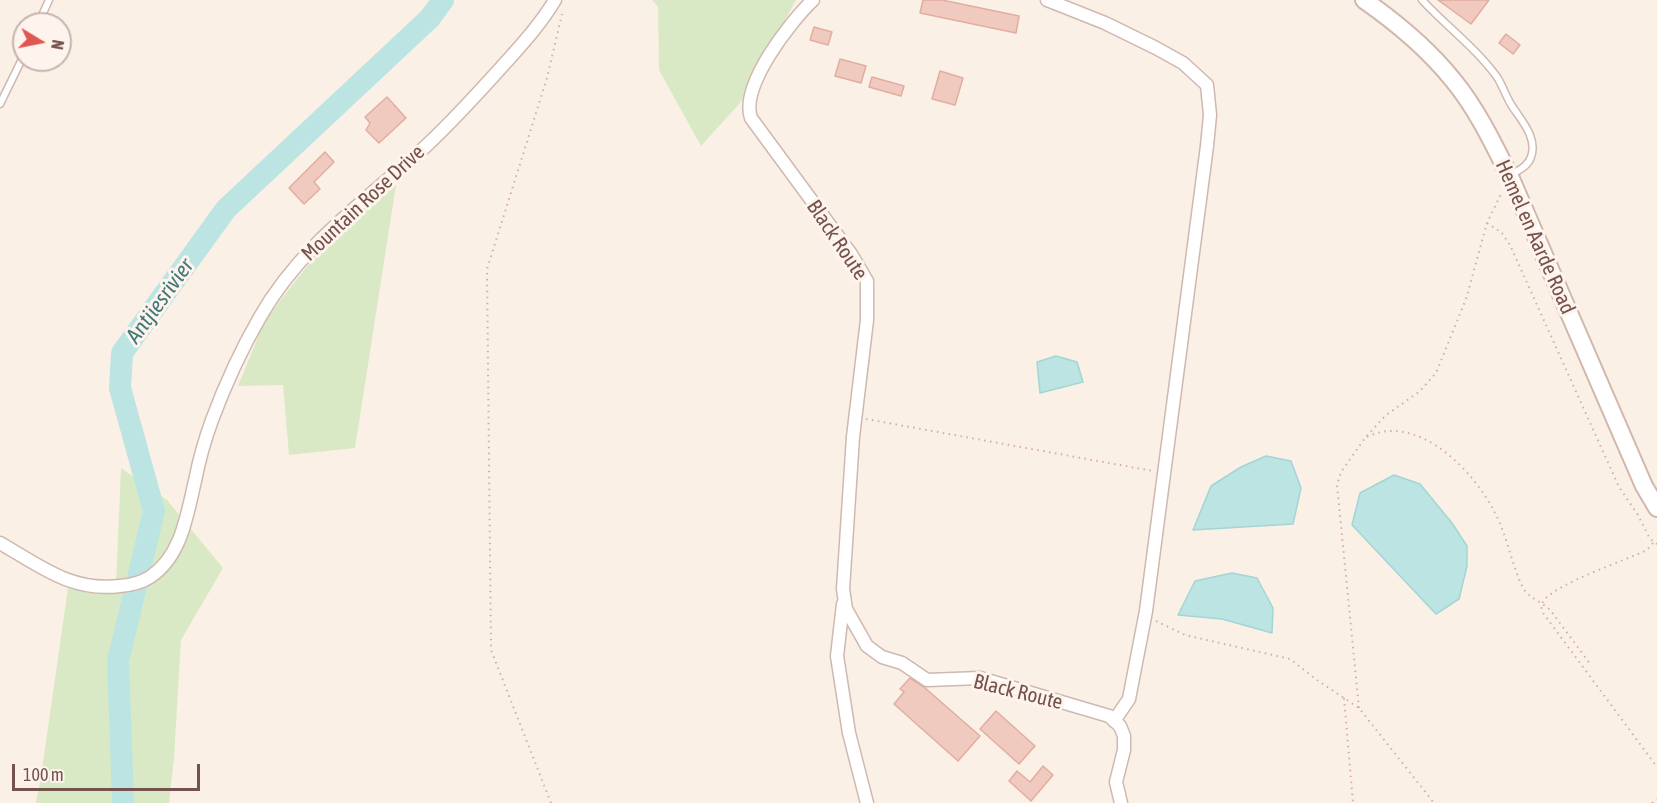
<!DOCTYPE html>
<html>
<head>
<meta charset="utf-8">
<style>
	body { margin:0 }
	#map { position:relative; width:1657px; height:803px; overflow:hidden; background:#fbf0e6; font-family:"Asap Condensed",sans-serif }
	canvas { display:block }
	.north { position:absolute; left:12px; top:12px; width:60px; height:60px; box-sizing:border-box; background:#fef4ed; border:2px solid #c7b4ad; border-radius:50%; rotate:100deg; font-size:16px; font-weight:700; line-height:24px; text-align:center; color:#74534c }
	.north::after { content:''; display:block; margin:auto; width:21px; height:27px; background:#e05751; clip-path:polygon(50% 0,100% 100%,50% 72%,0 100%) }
	.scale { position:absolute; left:12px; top:764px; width:188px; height:27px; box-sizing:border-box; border:3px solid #74534c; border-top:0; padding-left:8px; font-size:18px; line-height:21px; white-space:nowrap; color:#74534c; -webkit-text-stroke:4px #fef4ed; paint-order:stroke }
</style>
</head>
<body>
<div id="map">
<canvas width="1657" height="803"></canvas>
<div class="north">N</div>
<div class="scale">100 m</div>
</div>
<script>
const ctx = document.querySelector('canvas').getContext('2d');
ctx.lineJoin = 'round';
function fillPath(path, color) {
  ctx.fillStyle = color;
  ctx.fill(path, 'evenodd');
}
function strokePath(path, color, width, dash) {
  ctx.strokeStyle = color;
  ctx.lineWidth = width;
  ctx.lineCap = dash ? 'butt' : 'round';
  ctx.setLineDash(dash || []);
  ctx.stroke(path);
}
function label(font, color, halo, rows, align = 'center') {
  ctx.font = font + ' "Asap Condensed",sans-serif';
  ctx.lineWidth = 6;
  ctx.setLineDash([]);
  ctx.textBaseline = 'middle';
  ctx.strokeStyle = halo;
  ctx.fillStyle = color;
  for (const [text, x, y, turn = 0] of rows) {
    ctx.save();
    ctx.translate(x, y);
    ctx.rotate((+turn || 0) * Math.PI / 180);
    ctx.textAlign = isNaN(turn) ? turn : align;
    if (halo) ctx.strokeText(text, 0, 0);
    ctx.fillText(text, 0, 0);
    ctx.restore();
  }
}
const green = new Path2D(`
	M652,0H796L740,103L701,146L659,70L658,7Z
	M396,185L355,448L289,455L283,385L238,386L265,320L308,265L367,208Z
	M121,468L167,500L223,568L181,640L174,758L169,803H36L41,776L69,581L116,586Z`);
const water = new Path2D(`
	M1056,356L1077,362L1083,382L1040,393L1037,362Z
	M1266,456L1291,461L1301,488L1293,524L1193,530L1211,486L1241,467Z
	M1394,475L1420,484L1452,523L1467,546V566L1459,599L1436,614L1352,525L1360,493Z
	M1232,573L1257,578L1273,608L1272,633L1222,619L1178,615L1195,581Z`);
const river = new Path2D(`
	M123,803L118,661L154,511L120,388L122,353L226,209L430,18L443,0`);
const building = new Path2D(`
	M923,0H942L1019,16L1016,33L920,13Z
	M1438,0H1489L1471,24Z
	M814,27L832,32L828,45L810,40Z
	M1506,34L1520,45L1513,54L1499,43Z
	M840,59L866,66L861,83L835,76Z
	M940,71L963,78L955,105L932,99Z
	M872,77L904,86L901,96L869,87Z
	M387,97L406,118L379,143L366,130L370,123L365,117Z
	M325,152L334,162L314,182L320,189L304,204L289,188Z
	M910,678L924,687L980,736L958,761L894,704L904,692L900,689Z
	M996,711L1035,746L1019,764L980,729Z
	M1043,766L1053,775L1031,801L1009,781L1017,771L1030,782Z`);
const path = new Path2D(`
	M1487,223L1502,233L1510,245L1619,487L1638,515L1650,539L1657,544
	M866,419L1153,471
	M1367,437C1417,412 1473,470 1494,511C1507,535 1511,563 1523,588C1530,599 1543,602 1551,611L1591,665
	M1653,543L1647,550C1624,561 1560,582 1544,600C1541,605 1541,608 1543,613L1657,767
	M1156,621L1185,635L1290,659L1317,680L1359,708L1434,803
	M1344,698L1353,803
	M1359,708L1337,485L1341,472L1365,438L1385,416L1420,391L1436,373L1466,299L1487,223L1501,194
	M551,803L491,650L487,269L547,78L562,14
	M1652,803L1657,799`);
const lane = new Path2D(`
	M1422,0C1446,26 1476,48 1497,77C1503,86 1506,97 1512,106C1521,120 1538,138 1531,157C1528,166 1519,170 1511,175
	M38,24L49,0
	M0,104L24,55`);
const street = new Path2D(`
	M813,0C790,22 740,86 751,118L851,254L867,281V320L853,437L843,589L846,609L867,646L882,657L902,663L927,680L980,678L1109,716L1120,726L1124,736V750L1116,782L1121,803
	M1047,0L1105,23L1156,48L1183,63L1207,85L1210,115L1207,146L1146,611L1129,699L1114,721
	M0,543C40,566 71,592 120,586C131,585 141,583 150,577C182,556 187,514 195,481C199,460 205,439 212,420C225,385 241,350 260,317C300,246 367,200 426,146C455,119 481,90 507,61C524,42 542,22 555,0
	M843,604L837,656L849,733L867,803`);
const secondary = new Path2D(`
	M1364,0C1397,23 1428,49 1453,80C1477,109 1494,145 1511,179L1644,486L1657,508`);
const streetNames = [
	["Mountain Rose Drive",363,203,-43],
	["Hemel en Aarde Road",1535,237,66],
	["Black Route",837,240,56],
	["Black Route",1018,692,14]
];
const waterNames = [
	["Antjiesrivier",160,301,-54]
];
fillPath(green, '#dae9c5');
fillPath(water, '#bbe4e3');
strokePath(water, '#a2d6d5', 1.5);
strokePath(river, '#bbe4e3', 22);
fillPath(building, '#f0cabf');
strokePath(building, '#e2ada0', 1.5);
strokePath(lane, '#cfb8b0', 9);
strokePath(street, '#cfb8b0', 15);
strokePath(secondary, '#d2b7ad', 20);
strokePath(path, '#d5ada2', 2, [1.5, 4.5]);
strokePath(lane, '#fff', 6);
strokePath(street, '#fff', 12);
strokePath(secondary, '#fff', 16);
label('21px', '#74534c', '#fef4ed', streetNames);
label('italic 22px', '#407878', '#fef4ed', waterNames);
</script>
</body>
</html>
